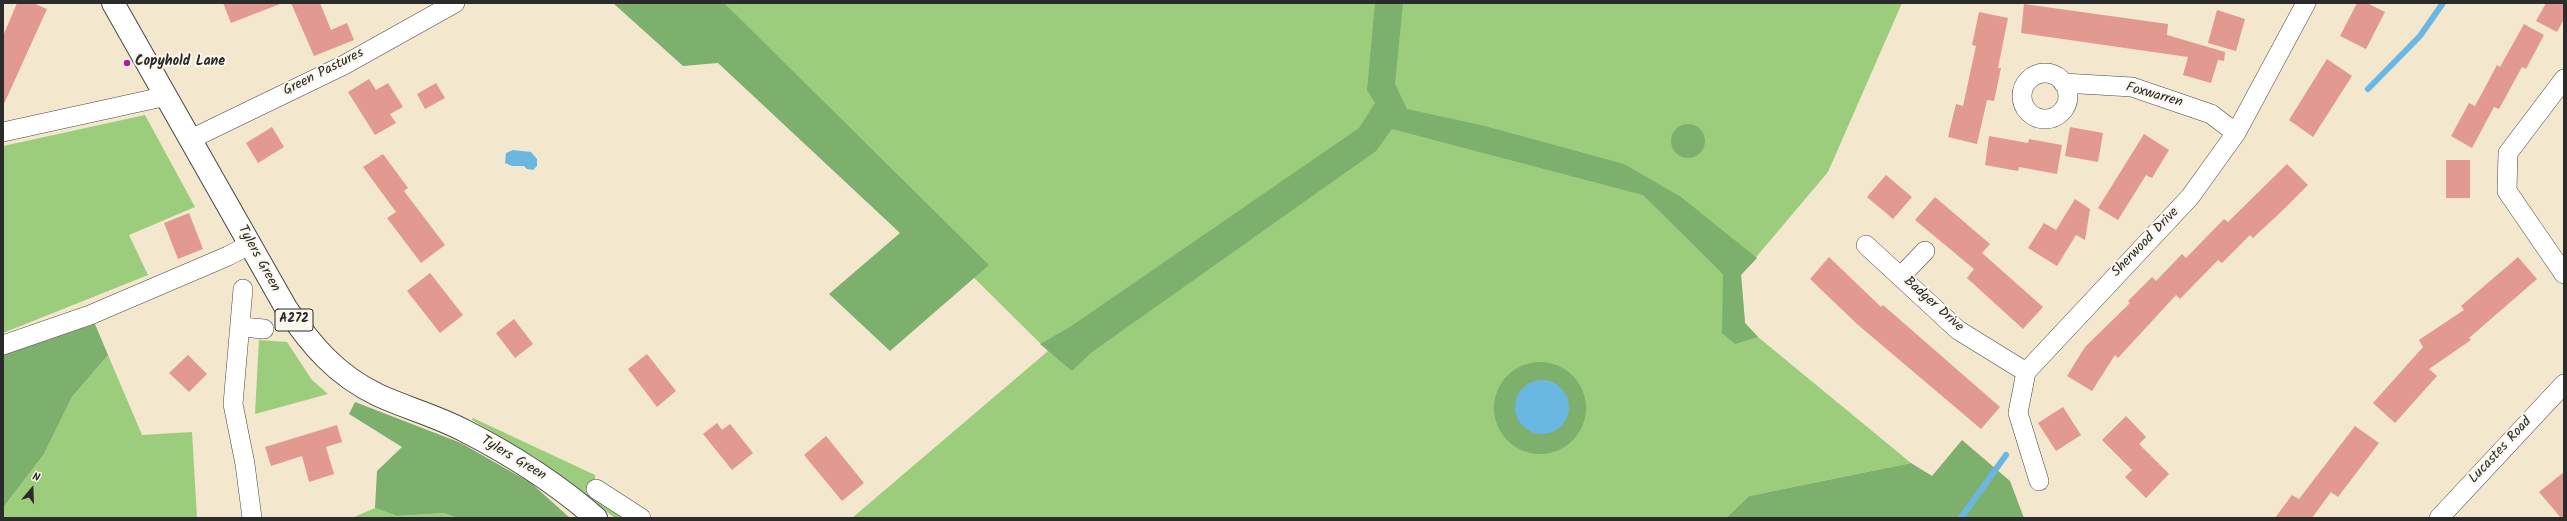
<!DOCTYPE html>
<html>
<head>
<meta charset="utf-8">
<style>
	body { margin:0 }
	#map { position:relative; width:2567px; height:521px; overflow:hidden; background:#f3e7ce; font-family:Kalam,sans-serif }
	canvas { display:block }
	.frame { position:absolute; inset:0; border:4px solid #2b2b2b; pointer-events:none }
	.north { position:absolute; left:12px; top:469px; width:40px; height:40px; -webkit-text-stroke:3px #fbf7ec; paint-order:stroke; rotate:19deg; font-size:11px; font-weight:700; line-height:16px; text-align:center; color:#2b2b2b }
	.north::after { content:''; display:block; margin:auto; width:14px; height:18px; background:#2b2b2b; clip-path:polygon(50% 0,100% 100%,50% 72%,0 100%) }
</style>
</head>
<body>
<div id="map">
<canvas width="2567" height="521"></canvas>
<div class="frame"></div>
<div class="north">N</div>
</div>
<script>
const ctx = document.querySelector('canvas').getContext('2d');
ctx.lineJoin = 'round';
function fillPath(path, color) {
  ctx.fillStyle = color;
  ctx.fill(path, 'evenodd');
}
function strokePath(path, color, width, dash) {
  ctx.strokeStyle = color;
  ctx.lineWidth = width;
  ctx.lineCap = dash ? 'butt' : 'round';
  ctx.setLineDash(dash || []);
  ctx.stroke(path);
}
function label(font, color, halo, rows, align = 'center') {
  ctx.font = font + ' Kalam,sans-serif';
  ctx.lineWidth = 4;
  ctx.setLineDash([]);
  ctx.textBaseline = 'middle';
  ctx.strokeStyle = halo;
  ctx.fillStyle = color;
  for (const [text, x, y, turn = 0] of rows) {
    ctx.save();
    ctx.translate(x, y);
    ctx.rotate((+turn || 0) * Math.PI / 180);
    ctx.textAlign = isNaN(turn) ? turn : align;
    if (halo) ctx.strokeText(text, 0, 0);
    ctx.fillText(text, 0, 0);
    ctx.restore();
  }
}
const green = new Path2D(`
	M696,3H1902L1828,172L1741,275L1745,323L1758,337L1911,463L1749,496L1726,518H852L1048,351Z
	M145,115L195,207L129,235L148,275L3,333V146Z
	M259,340L287,342L312,380L328,394L255,414Z
	M108,355L142,435L192,432L197,518H3V508L44,454L72,397Z
	M473,418L595,475V484L633,518H615L538,459L472,420Z
	M375,508L397,516L444,513L457,518H352Z`);
const forest = new Path2D(`
	M613,3H724L989,265L890,351L829,294L900,233L718,63L683,66Z
	M1375,3H1403L1395,84L1407,109L1485,126L1624,164L1681,197L1757,258L1741,275L1745,323L1758,337L1735,344L1722,333L1723,274L1643,195L1392,129L1376,151L1092,352L1072,371L1040,344L1070,327L1359,128L1375,103L1367,90Z
	M1671 141a17 17 0 1 1 34 0a17 17 0 1 1-34 0Z
	M95,324L108,355L72,397L44,454L3,508V355Z
	M1494 408a46 46 0 1 1 92 0a46 46 0 1 1-92 0Z
	M355,402L461,443L531,483L570,518H457L444,513L397,516L375,508L377,471L402,447L349,414Z
	M1962,440L2010,481L2024,518H1726L1749,496L1911,463L1932,476Z`);
const water = new Path2D(`
	M513,150L531,152L537,159V166L533,170L527,169L524,166H512L505,163L506,153Z
	M1515 407a27 27 0 1 1 54 0a27 27 0 1 1-54 0Z`);
const stream = new Path2D(`
	M2368,89L2420,36L2443,3
	M1961,518L2006,455`);
const building = new Path2D(`
	M17,3H33L47,9L3,106V36Z
	M223,3H280V4L231,23Z
	M291,3H320L331,30L347,23L354,40L314,56Z
	M2357,3H2367L2385,12L2366,49L2340,36Z
	M2546,3H2564V19L2557,32L2536,21Z
	M2024,4L2168,24L2167,35L2225,52L2224,61L2218,60L2211,83L2183,75L2188,57L2021,33Z
	M2217,10L2245,19L2236,51L2208,43Z
	M1979,12L2008,18L1998,68H2001L1994,101L1987,100L1977,144L1948,137L1956,104L1963,106L1976,46L1972,45Z
	M2524,24L2544,35L2526,69L2522,67L2499,109L2494,107L2472,148L2451,136L2469,103L2475,106L2497,65L2500,67Z
	M2327,59L2352,76L2313,137L2289,120Z
	M369,79L376,90L388,83L403,107L390,114L396,123L375,135L348,92Z
	M436,83L445,98L425,109L417,94Z
	M272,127L284,147L258,163L246,143Z
	M2070,127L2103,133L2098,162L2065,156Z
	M2144,134L2169,150L2152,178L2146,175L2118,220L2098,208Z
	M1989,136L2028,143L2029,139L2062,145L2057,174L2019,167L2018,171L1985,165Z
	M383,154L408,188L404,191L445,245L421,263L387,218L396,212L363,167Z
	M2446,160H2470V198H2446Z
	M2287,164L2308,185L2284,209L2253,238L2250,235L2222,263L2218,260L2180,299L2176,295L2118,358L2115,355L2092,391L2067,376L2085,347L2130,303L2128,301L2152,277L2156,281L2182,254L2186,258L2224,219L2228,222Z
	M1886,175L1912,197L1893,219L1867,197Z
	M1935,197L1990,244L1982,253L2043,307L2023,329L1967,278L1974,269L1915,220Z
	M2075,199L2090,209L2085,240L2076,235L2057,266L2028,248L2044,223L2056,230Z
	M189,213L203,249L178,259L164,223Z
	M1829,257L1881,307L1883,305L2000,407L1981,429L1857,324L1810,279Z
	M2518,257L2537,279L2469,338L2471,340L2429,369L2437,376L2395,423L2373,403L2423,347L2419,340L2464,310L2461,306Z
	M430,273L463,315L440,333L407,291Z
	M514,319L533,344L515,358L496,333Z
	M647,354L676,391L657,407L628,369Z
	M188,355L207,374L189,392L169,373Z
	M2063,407L2081,435L2056,451L2038,423Z
	M2126,416L2146,437L2139,444L2169,474L2146,498L2125,477L2132,470L2102,440Z
	M717,423L722,430L730,424L753,453L732,470L703,434Z
	M337,425L342,442L326,447L334,474L309,482L302,456L271,466L265,447Z
	M2355,426L2379,443L2338,497L2331,492L2312,518H2275L2292,495L2299,499Z
	M826,436L864,483L842,501L804,455Z
	M2564,472V518H2561L2539,492Z`);
const minor = new Path2D(`
	M2022 96a23 23 0 1 1 46 0a23 23 0 1 1-46 0Z
	M2564,79L2508,153L2507,191L2564,274
	M2063,83L2132,87L2211,114L2236,133
	M3,132L167,96
	M191,139L344,65L455,3
	M1866,245L1958,330L2026,372
	M1901,276L1925,251
	M243,289L233,404L245,464L252,518
	M241,327L264,329
	M3,345L90,315L228,256L249,245
	M2039,481L2018,413L2026,372L2190,197L2236,133L2306,3
	M596,489L641,518
	M2439,518L2564,384`);
const highway = new Path2D(`
	M113,3L286,308C311,345 336,375 378,395C406,408 437,416 465,431C512,455 556,483 596,518`);
const markers = [
	[127,63,4,"#b5179e"]
];
const shields = [
	[294,320,38]
];
const shieldNames = [
	["A272",294,320]
];
const poiNames = [
	["Copyhold Lane",135,63]
];
const streetNames = [
	["Green Pastures",324,73,-27],
	["Foxwarren",2154,96,16],
	["Sherwood Drive",2146,243,-46],
	["Tylers Green",258,259,61],
	["Badger Drive",1933,305,42],
	["Lucastes Road",2501,451,-47],
	["Tylers Green",513,459,31]
];
fillPath(green, '#9ccd7d');
fillPath(forest, '#7db06c');
fillPath(water, '#6bb7e4');
strokePath(stream, '#6bb7e4', 6);
fillPath(building, '#e2998f');
strokePath(minor, '#494743', 20);
strokePath(highway, '#494743', 24);
strokePath(minor, '#fff', 19);
strokePath(highway, '#fff', 22);
for (const [x, y, r, color] of markers) {
  const dot = new Path2D();
  dot.arc(x, y, r, 0, 2 * Math.PI);
  ctx.fillStyle = color;
  ctx.fill(dot);
  strokePath(dot, '#fbf7ec', 1.5);
}
for (const [x, y, w] of shields) {
  const box = new Path2D();
  box.roundRect(x - w / 2, y - 11, w, 22, 3);
  ctx.fillStyle = '#fbf7ec';
  ctx.fill(box);
  strokePath(box, '#2b2b2b', 1);
}
label('bold 13px', '#2b2b2b', null, shieldNames);
label('bold 14px', '#2b2b2b', '#fbf7ec', poiNames, 'left');
label('14px', '#2b2b2b', '#fbf7ec', streetNames);
</script>
</body>
</html>
